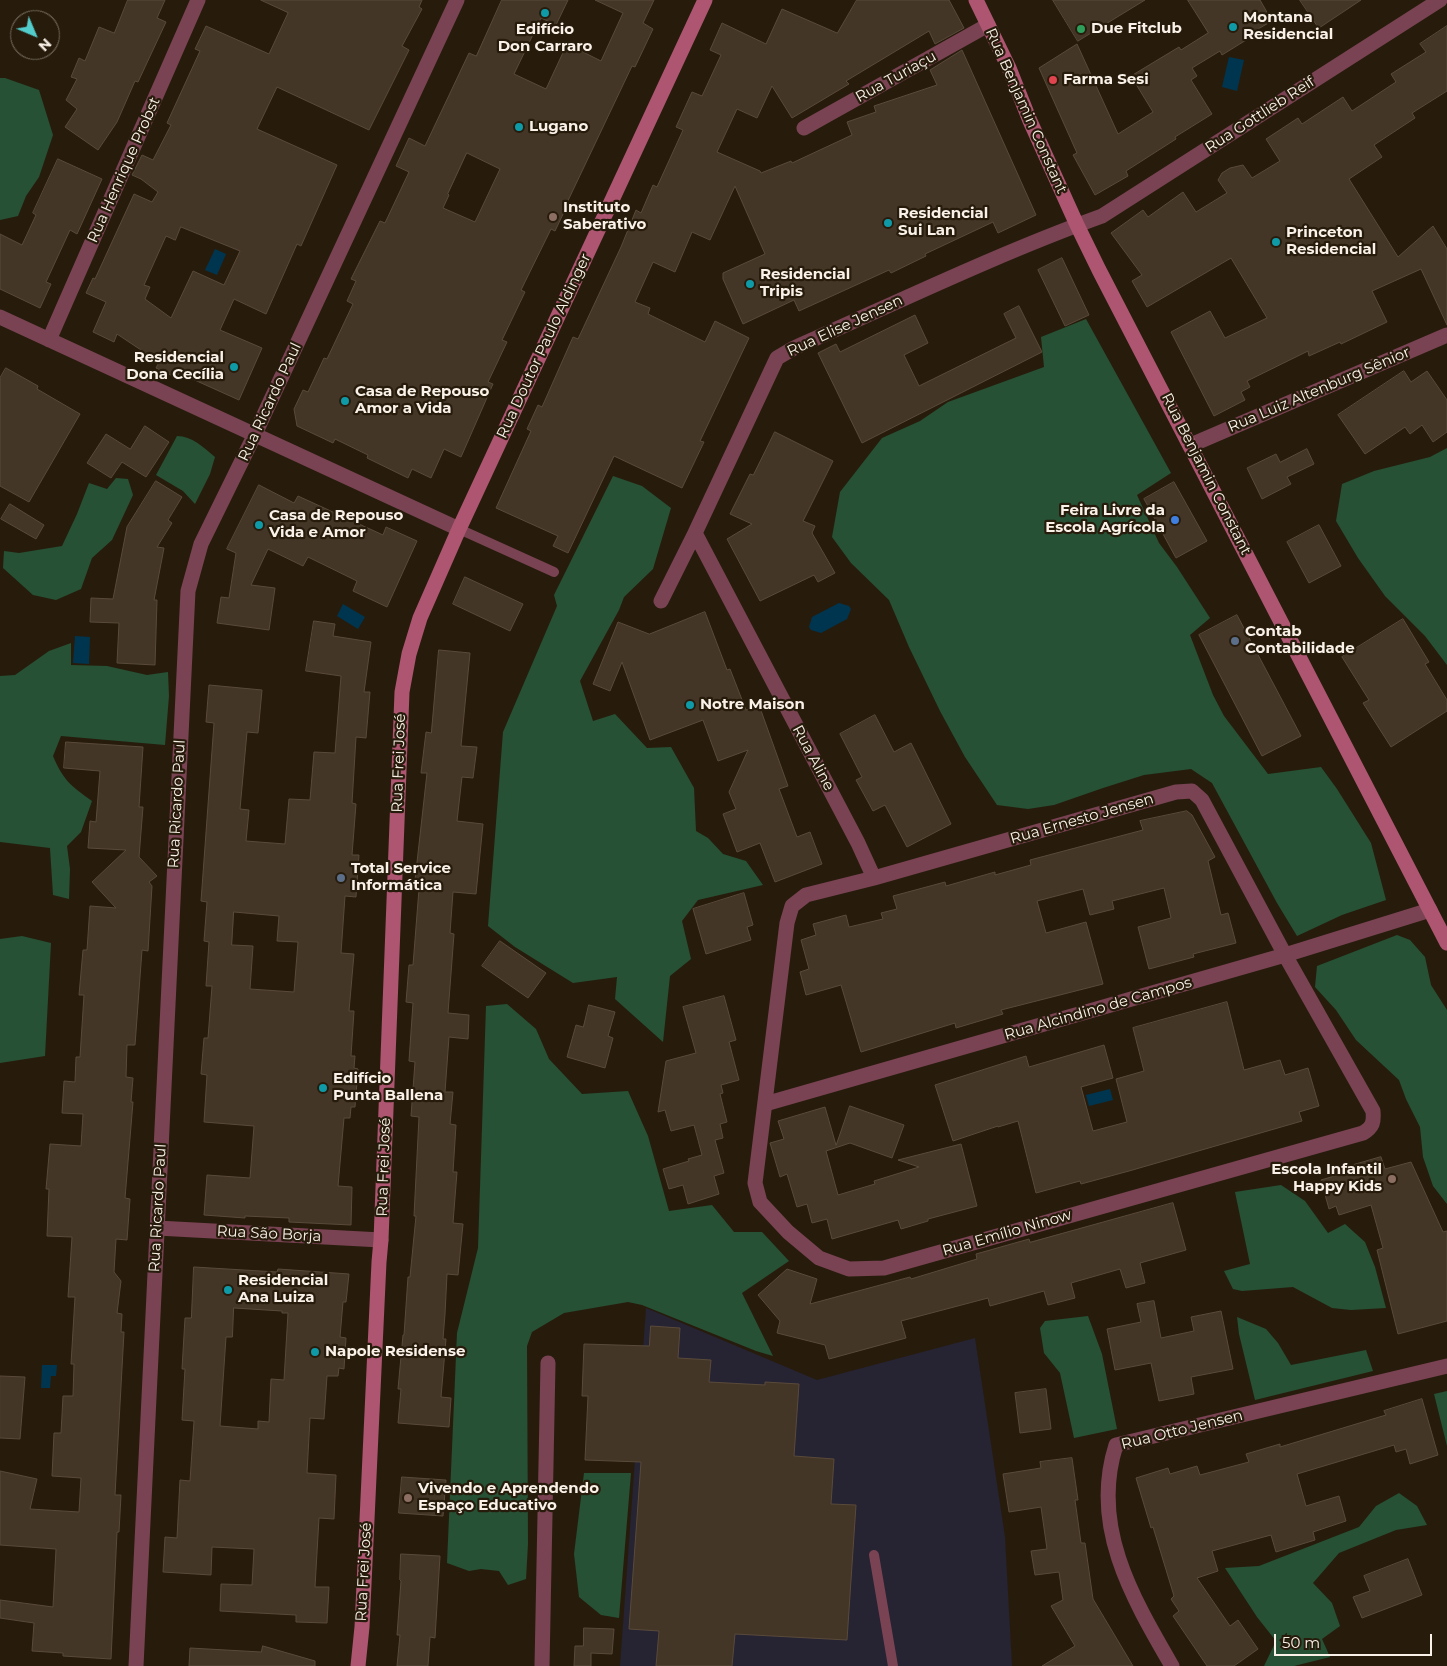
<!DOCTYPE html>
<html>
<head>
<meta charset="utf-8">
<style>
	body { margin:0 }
	#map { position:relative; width:1447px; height:1666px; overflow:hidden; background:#271c0c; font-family:Montserrat,sans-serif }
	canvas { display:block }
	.north { position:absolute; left:10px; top:10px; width:50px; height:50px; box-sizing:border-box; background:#271c0c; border:1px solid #7b7264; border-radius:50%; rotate:135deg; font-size:14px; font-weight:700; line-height:20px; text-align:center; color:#faf2e8 }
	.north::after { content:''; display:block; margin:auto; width:18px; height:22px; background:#52cdcc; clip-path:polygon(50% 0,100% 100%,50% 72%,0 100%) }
	.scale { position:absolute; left:1274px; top:1634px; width:158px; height:22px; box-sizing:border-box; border:2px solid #faf2e8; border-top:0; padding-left:6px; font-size:15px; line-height:18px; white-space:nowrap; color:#faf2e8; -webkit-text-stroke:4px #271c0c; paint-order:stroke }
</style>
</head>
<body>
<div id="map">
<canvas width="1447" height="1666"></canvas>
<div class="north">N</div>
<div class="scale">50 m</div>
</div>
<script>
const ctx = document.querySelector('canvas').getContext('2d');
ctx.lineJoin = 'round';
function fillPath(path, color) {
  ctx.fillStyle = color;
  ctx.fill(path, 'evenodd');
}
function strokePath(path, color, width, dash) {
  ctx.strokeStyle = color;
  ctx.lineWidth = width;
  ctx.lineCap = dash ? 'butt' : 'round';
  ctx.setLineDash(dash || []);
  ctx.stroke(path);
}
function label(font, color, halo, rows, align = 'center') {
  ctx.font = font + ' Montserrat,sans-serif';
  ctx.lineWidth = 4.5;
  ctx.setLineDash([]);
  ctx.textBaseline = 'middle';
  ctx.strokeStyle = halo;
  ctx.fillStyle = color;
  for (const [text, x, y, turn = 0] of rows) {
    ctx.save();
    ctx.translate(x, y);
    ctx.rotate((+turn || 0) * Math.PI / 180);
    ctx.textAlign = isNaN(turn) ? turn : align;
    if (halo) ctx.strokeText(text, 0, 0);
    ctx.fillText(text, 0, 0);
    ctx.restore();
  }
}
const industrial = new Path2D(`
	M646,1308L817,1380L975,1338L1005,1537L1012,1666H620Z`);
const green = new Path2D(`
	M0,78H5L39,90L53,135L39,177L26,196L18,216L0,220Z
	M1086,319L1171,473L1137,495L1159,543L1177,567L1210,618L1190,635L1213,695L1224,716L1268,774L1321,767L1337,789L1371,843L1386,900L1342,915L1297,936L1277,903L1212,783L1191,769L1144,775L1103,788L1054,805L1028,809L997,805L965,757L940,711L909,647L889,600L851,563L832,537L840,492L882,438L920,421L948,402L1044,367L1041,337Z
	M177,436C192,436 203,447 215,457L210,474L195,504L183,491L156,475Z
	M1447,448V665L1425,636L1385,596L1358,558L1336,521L1342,484L1374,471L1430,457Z
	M613,476L642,486L671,508L653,569L624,597L619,610L580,681L593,721L615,714L647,748L671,747L694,788L696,831L708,838L723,854L746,861L763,885L698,900L682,921L691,959L670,976L663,1042L615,999L617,977L573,983L515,947L488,926L503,732L557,606L554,595Z
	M116,478L128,479L133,495L112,540L92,558L81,589L56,600L33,595L3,568L4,551L19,553L62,546L77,514L89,483L107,489Z
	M71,643V665L107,666L147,675L168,672L169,696L165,745L61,736L53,756C63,780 71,786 92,801L81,832L67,846L70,869L69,899L53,895L50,848L0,842V676L15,675L49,651Z
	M1397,935L1410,940L1425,957L1431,985L1447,1010V1204L1433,1186L1423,1157L1420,1127L1406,1099L1399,1080L1356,1040L1336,1010L1315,987L1317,966Z
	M22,936L51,943L45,1056L0,1063V939Z
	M507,1004L536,1029L549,1059L582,1094L628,1091L648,1136L669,1211L712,1205L734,1232H762L789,1261L742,1293L773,1356L756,1351L642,1305L628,1302L564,1313L532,1332L527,1346L528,1544L526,1579L508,1585L499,1571L481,1569L469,1571L447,1563L457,1333L478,1248L486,1006Z
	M1281,1185L1305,1201L1328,1233L1345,1224L1365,1242L1375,1267L1386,1308L1351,1310L1332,1308L1293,1287L1242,1291L1233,1289L1224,1271L1250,1264L1235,1192Z
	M1088,1316L1102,1354L1117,1429L1074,1438L1060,1373L1044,1353L1040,1328L1045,1321Z
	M1237,1317L1266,1329L1278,1343L1291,1365L1366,1350L1373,1371L1255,1400L1239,1334Z
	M1447,1391V1446L1434,1394Z
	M584,1473H631L619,1618L601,1615L579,1597L574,1554Z
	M1399,1493L1417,1506L1427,1525L1396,1530L1339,1553L1313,1583L1332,1603L1340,1626L1322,1639L1330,1657L1294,1666H1264L1276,1641L1257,1617L1225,1568L1259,1566L1359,1527L1376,1506Z`);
const water = new Path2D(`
	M1229,57L1244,60L1237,91L1222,87Z
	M215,249L226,254L217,275L205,270Z
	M839,603L849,606L851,609L847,619L821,633L811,630L809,627L812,617Z
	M343,604L365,617L358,629L337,616Z
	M75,636L90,637L89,664L73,663Z
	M1110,1089L1113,1100L1089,1106L1086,1095Z
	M42,1365H57L56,1376H51L50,1388H41Z`);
const building = new Path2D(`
	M128,0H165L157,18L166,22L138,82L135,81L117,122L98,150L65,127L77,109L66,100L77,79L71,77L79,58L85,61L99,27L114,33Z
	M261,0H422L419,7L422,9L402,46L409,50L369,130L277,87L257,129L337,165L301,246L297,244L266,314L234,299L220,330L262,348L239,400L179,373L177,378L156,368L159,362L117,334L114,342L93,332L106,302L86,293L93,278L95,279L134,194L152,202L158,192L141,179L132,175L142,155L153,160L171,125L167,123L200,51L195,49L206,26L269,54L288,13ZM181,227L240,251L224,285L193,271L171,318L145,299L150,287L144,285L166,236L175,240Z
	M502,0H568L556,25L541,18L514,74L546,89L567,44L601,61L623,13L595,0H654L643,23L653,29L635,67L632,66L564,209L565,210L555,231L551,229L521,290L525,292L502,340L507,342L488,382L493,384L461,457L444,449L431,478L412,469L408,478L367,458L368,455L335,439L333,443L297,426L294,409L303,390L308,392L324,358L327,359L353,304L347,301L356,281L351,279L380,221L385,223L409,172L396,166L409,138L425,146L469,53L476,56ZM467,153L500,169L475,222L443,208L449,195L448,194Z
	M857,0H949L964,28L935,44L929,31L846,81L849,84L792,118L772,86L757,118L737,109L717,152L760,171L761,173L791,161L792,163L852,135L847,122L876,112L874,106L937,85L930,70L962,50L1036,215L998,233L993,222L925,254L926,256L891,273L889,270L799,311L794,300L743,324L723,279V273L765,254L735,186L710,240L692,232L675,272L653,262L635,302L650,308L648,314L705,342L715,321L749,338L700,441L704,442L682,488L614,456L568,553L553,546L558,536L496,508L531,431L527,429L538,405L542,407L573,337L578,339L621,247L636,210L641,213L653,185L657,187L683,130L676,127L692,92L702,96L721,55L710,50L722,23L766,44L782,9L837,33Z
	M1053,0H1145L1078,41Z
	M1188,0H1260L1272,21L1258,29L1259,32L1222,55L1220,51L1192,68L1197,76L1191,80L1212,114L1175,137L1176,139L1126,171L1128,176L1095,195L1073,155L1077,153L1039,68L1077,44L1118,134L1153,112L1131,76L1179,47L1181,50L1208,33Z
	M1300,0H1361L1319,28Z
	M1447,26V91L1412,113L1415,118L1374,145L1382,157L1349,179L1398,257L1433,226L1447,249V325L1421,269L1372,291L1387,322L1341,344L1340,342L1309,356L1308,351L1247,381L1250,387L1241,392L1245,400L1214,416L1171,332L1210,311L1225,338L1267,318L1231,258L1147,307L1132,281L1142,275L1111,233L1143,210L1148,217L1183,192L1196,212L1227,193L1218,180L1222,173L1230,168L1243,165L1252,178L1280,161L1266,139L1298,118L1302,124L1343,97L1352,111L1396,82L1391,74L1426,52L1420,44Z
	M58,159L102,179L77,234L70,230L46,282L51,284L40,308L0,289V234L22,245L36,215L33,213Z
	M1062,258L1089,315L1065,326L1038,270Z
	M1019,306L1042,352L862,443L818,353L836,344L840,352L915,315L928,343L904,355L919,386L1016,338L1004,314Z
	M6,368L38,386L37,389L80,414L29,502L0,486V378Z
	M1404,371L1411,382L1427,371L1447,400V432L1433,442L1422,425L1410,434L1405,427L1365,454L1338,415Z
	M145,426L169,442L146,477L122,462L111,478L87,463L106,434L130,449Z
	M775,432L833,461L803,521L815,526L812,533L835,573L818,582L814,575L760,601L727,539L752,524L730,514L750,474L753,475Z
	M1307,449L1314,464L1287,477L1291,484L1262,499L1247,468L1276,454L1280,462Z
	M156,481L182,497L168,520L172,523L157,547L164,548L154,600H157L155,665L117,663L119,623L90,622L91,598L113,599L127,527Z
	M1174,482L1207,541L1176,558L1144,499Z
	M259,485L294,503L298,496L383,535L386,527L417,541L387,607L353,591L357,581L308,557L303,566L268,549L251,585L275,588L269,630L217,623L221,597L229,598L236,553L227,549Z
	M10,504L44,525L36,539L1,519Z
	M1319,525L1341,566L1309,583L1287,542Z
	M465,577L523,604L510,631L453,604Z
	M705,612L727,670L730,669L746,710L759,705L788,786L779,789L797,837L810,832L822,864L775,882L760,843L737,852L723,814L736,809L729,792L748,750L718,761L703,720L650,740L622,662L610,691L593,684L618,622L649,634Z
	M1237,615L1301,736L1262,756L1199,635Z
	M1403,619L1429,662L1425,664L1447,700V711L1391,747L1363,703L1369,700L1342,657Z
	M314,621L335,624L333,636L371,642L364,692H370L366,738L356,737L352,803L356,804L352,855H359L356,897L345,896L341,953L354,954L349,1011H354L351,1056H355L354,1068L358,1069L355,1107H351L350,1118H344L338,1186L352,1187L351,1225L289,1222V1218L245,1216V1218L204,1215L207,1175L250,1178L254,1126L204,1122L207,1075L201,1074L204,1038H208L212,986H206L209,942L204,941L207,902L201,901L214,723L206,722L209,685L262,690L258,733L247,732L240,809L249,810L246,841L285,844L289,799L310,800L314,752L335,753L341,676L306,671ZM234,912L279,916L277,941L298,942L294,992L250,989L253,946L232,945Z
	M439,650L470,653L461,746L477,747L473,778L462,777L457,821L483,824L476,894L453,892L450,933L454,934L448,1013L469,1015L468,1039L449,1037L445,1092H453L450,1124L456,1125L453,1172H457L453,1223L463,1224L458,1275L447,1274L445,1314L443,1339H446L441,1397L451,1398L449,1427L398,1423L401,1389H398L403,1335H404L408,1277H410L416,1216H414L419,1117L411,1116L415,1062L409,1061L413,1003L406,1002L409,965H413L419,889H414L427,773H421L426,732L431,733Z
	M875,715L894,752L911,743L951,824L907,847L885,805L873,811L856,780L862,777L840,734Z
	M66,742L143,747L139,807H143L139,857L157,876L149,882L152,886L148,951L142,950L135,1045H127L126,1077L133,1078L131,1102H133L125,1198L130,1199L127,1240L116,1239L114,1272L121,1281L117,1313L122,1314L121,1332H124L115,1495H121L119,1532H117L111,1659L63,1656V1653L32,1651L34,1623L0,1618V1600L53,1607L56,1549L0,1545V1471L37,1479L30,1509L79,1512L81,1478L52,1476L54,1433H61L63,1396H73L74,1364H71L75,1297H68L72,1237L47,1236L49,1189H46L50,1144L81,1146L83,1114L62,1113L64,1081L75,1082L76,1057H80L84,995H79L83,950H87L90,906L116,908L92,882L126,850L88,848L90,821L96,822L100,771L64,768Z
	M1187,811L1192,815L1215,857L1208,861L1221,915L1228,913L1236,943L1193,954L1194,957L1149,969L1138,927L1171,918L1164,888L1112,901L1114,909L1090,915L1083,889L1037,901L1046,933L1086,922L1103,984L1001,1010L1003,1014L956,1028L955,1023L861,1052L841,985L806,995L800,972L809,969L801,940L816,935L813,924L846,915L849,927L883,919L881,913L897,909L893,896L945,882L946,886L995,872V875L1031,865L1030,860L1143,830L1140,821Z
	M744,893L753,925L747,927L751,940L706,954L693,909Z
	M500,941L546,973L528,998L482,966Z
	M724,996L736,1040L729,1042L739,1080L721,1085L723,1093L720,1094L727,1122L720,1124L723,1138L715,1140L724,1173L714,1176L719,1194L688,1204L683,1185L669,1189L663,1169L689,1161L688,1159L702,1155L694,1125L671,1131L665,1110L658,1112L666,1061L696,1053L683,1007Z
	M1227,1002L1244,1070L1280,1060L1285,1075L1308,1068L1319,1106L1299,1112L1302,1121L1129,1171L1081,1184L1080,1181L1036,1193L1018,1121L998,1127V1126L953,1141L935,1085L1026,1056L1029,1067L1104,1045L1113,1078L1081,1087L1093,1131L1127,1122L1116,1079L1144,1071L1133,1028Z
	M589,1005L615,1012L608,1036L613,1038L605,1068L567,1057L576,1025L583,1027Z
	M850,1106L904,1125L892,1158L850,1143L826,1151L838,1195L875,1184L874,1181L919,1167L898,1160L961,1144L977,1206L928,1219V1221L901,1229L898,1220L832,1239L827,1219L812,1223L807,1204L797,1207L787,1174L780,1177L770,1143L784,1139L778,1121L825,1107L836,1145Z
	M1381,1157L1385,1169L1411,1162L1443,1232L1447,1231V1321L1398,1334L1377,1250L1383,1248L1371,1205L1339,1215L1336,1206L1329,1209L1321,1180L1341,1174L1340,1169Z
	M1173,1203L1186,1250L1140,1263L1145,1283L1126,1288L1120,1269L1071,1283L1075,1298L1048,1305L1044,1291L990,1306L988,1298L901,1321L906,1338L829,1359L825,1345L777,1333L780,1321L758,1295L787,1269L817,1279L810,1304L910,1277L911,1279L977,1259L976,1254L1029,1239L1030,1242Z
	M194,1267L277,1272L278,1269L349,1274L346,1302H343L340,1337L346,1338L344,1369L339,1368L338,1376H327L324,1419L310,1418L307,1473L336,1475L334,1519L319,1518L315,1587H329L327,1623L296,1622V1615L220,1611L221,1584L252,1585L254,1549L212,1547L211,1575L163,1572L165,1537L177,1538L180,1480L190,1481L194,1421L182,1420L185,1369H182L185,1318H191ZM234,1308L282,1311V1313H288L284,1380L271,1379L269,1422L258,1421V1429L220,1426L226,1337H232Z
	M1154,1301L1161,1338L1194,1331L1191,1317L1221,1311L1233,1369L1191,1377L1194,1394L1159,1401L1151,1363L1115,1370L1107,1329L1141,1322L1137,1304Z
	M651,1326L680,1328L678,1358L711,1360L709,1382L765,1385V1382L799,1384L794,1456L834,1459L831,1504L856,1505L847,1640L735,1634L732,1666H656L659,1631L629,1629L641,1462L585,1460L588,1396H582L584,1344L649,1346Z
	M0,1376L25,1377L20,1439L0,1438Z
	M1046,1389L1051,1429L1020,1433L1015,1393Z
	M1422,1399L1438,1455L1410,1464L1406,1449L1396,1452L1394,1445L1297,1474L1306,1506L1339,1496L1346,1521L1313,1532L1315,1540L1276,1552L1271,1535L1212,1551L1218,1571L1197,1578L1230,1626L1238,1620L1258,1649L1234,1666H1207L1173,1616L1179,1611L1171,1599L1174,1596L1153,1527L1151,1528L1136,1478L1168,1468L1170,1474L1197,1466L1200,1475L1249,1462L1246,1454L1280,1444V1447L1386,1415L1384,1411Z
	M1072,1458L1078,1500H1075L1081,1543H1085L1093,1599L1133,1666H1042L1075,1646L1051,1606L1063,1600L1059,1572L1035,1575L1031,1551L1047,1549L1041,1507L1009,1512L1003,1474L1041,1468L1040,1462Z
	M402,1477L446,1480L443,1516L399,1513Z
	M401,1554L440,1556L435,1638L430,1637L428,1666H397L400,1635H397L401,1581L400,1580Z
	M1408,1559L1422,1595L1362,1618L1353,1597L1370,1591L1364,1576Z
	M584,1628L614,1629L612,1654L591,1653V1666H574L575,1646H583Z
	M263,1646L315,1661V1666H189L190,1648L261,1652Z`);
const lane = new Path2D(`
	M459,529L554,572
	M874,1555L893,1666`);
const street = new Path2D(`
	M804,128L988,25
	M0,317L459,529
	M49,340L198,0
	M1191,445L1447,335
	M695,533L858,843L874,878
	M661,601L695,533L777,358L794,348C896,303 997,254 1102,216L1440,0
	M1192,791L1202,800L1285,955L1373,1111C1374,1122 1373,1127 1363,1133L884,1268L849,1269L819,1258L788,1232L760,1202L755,1183L787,923L792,906L806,895L874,878L1176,792Z
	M765,1104L1285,955L1430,910
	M157,1228L381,1240
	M136,1666L188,591L201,544L255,434L457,0
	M542,1666L548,1363
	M1172,1666C1132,1597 1090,1526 1116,1445L1447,1366`);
const secondary = new Path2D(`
	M976,0L1009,68L1030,121L1077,225L1099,270L1447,943
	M358,1666L362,1627L379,1262L381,1240L402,692L409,654L420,618L459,529L705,0`);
const markers = [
	[545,13,5,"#0f9aa8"],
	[1233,27,5,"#0f9aa8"],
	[1081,29,5,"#2e9e5b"],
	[1053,80,5,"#e0444e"],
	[519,127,5,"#0f9aa8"],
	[553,217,5,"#8d6e63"],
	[888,223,5,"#0f9aa8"],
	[1276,242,5,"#0f9aa8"],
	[750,284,5,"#0f9aa8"],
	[234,367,5,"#0f9aa8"],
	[345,401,5,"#0f9aa8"],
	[1175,520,5,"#3f7fe0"],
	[259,525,5,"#0f9aa8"],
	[1235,641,5,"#5c6f8a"],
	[690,705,5,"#0f9aa8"],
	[341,878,5,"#5c6f8a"],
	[323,1088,5,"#0f9aa8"],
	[1392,1179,5,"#8d6e63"],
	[228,1290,5,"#0f9aa8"],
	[315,1352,5,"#0f9aa8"],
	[408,1498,5,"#8d6e63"]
];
const poiNames = [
	["Montana",1243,18],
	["Residencial",1243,35],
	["Due Fitclub",1091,29],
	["Edifício",545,30,"center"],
	["Don Carraro",545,47,"center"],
	["Farma Sesi",1063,80],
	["Lugano",529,127],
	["Instituto",563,208],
	["Saberativo",563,225],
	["Residencial",898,214],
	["Sui Lan",898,231],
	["Princeton",1286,233],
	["Residencial",1286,250],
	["Residencial",760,275],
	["Tripis",760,292],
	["Residencial",224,358,"right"],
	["Dona Cecília",224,375,"right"],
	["Casa de Repouso",355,392],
	["Amor a Vida",355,409],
	["Feira Livre da",1165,511,"right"],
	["Escola Agrícola",1165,528,"right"],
	["Casa de Repouso",269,516],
	["Vida e Amor",269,533],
	["Contab",1245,632],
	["Contabilidade",1245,649],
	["Notre Maison",700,705],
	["Total Service",351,869],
	["Informática",351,886],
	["Edifício",333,1079],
	["Punta Ballena",333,1096],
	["Escola Infantil",1382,1170,"right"],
	["Happy Kids",1382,1187,"right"],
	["Residencial",238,1281],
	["Ana Luiza",238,1298],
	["Napole Residense",325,1352],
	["Vivendo e Aprendendo",418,1489],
	["Espaço Educativo",418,1506]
];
const streetNames = [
	["Rua Turiaçu",896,77,-29],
	["Rua Benjamin Constant",1026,111,66],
	["Rua Gottlieb Reif",1260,115,-33],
	["Rua Henrique Probst",124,170,-66],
	["Rua Elise Jensen",845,326,-25],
	["Rua Doutor Paulo Aldinger",544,346,-65],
	["Rua Luiz Altenburg Sênior",1319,390,-23],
	["Rua Ricardo Paul",270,402,-65],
	["Rua Benjamin Constant",1206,474,63],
	["Rua Aline",813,758,62],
	["Rua Frei José",399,763,-88],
	["Rua Ricardo Paul",177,804,-87],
	["Rua Ernesto Jensen",1082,819,-16],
	["Rua Alcindino de Campos",1098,1009,-16],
	["Rua Frei José",384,1167,-88],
	["Rua Ricardo Paul",158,1208,-87],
	["Rua Emílio Ninow",1007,1233,-16],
	["Rua São Borja",269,1234,3],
	["Rua Otto Jensen",1182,1430,-14],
	["Rua Frei José",364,1572,-87]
];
fillPath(industrial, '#262333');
fillPath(green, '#265135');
fillPath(water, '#00354f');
fillPath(building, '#443627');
strokePath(building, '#594a3a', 1);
strokePath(lane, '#7a4353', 10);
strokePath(street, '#7a4353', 15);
strokePath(secondary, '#ad5571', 15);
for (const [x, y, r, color] of markers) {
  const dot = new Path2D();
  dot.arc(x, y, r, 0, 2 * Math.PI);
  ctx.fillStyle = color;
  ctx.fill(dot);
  strokePath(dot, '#271c0c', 2);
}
label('bold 15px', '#faf2e8', '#271c0c', poiNames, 'left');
label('15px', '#faf2e8', '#271c0c', streetNames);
</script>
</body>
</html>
